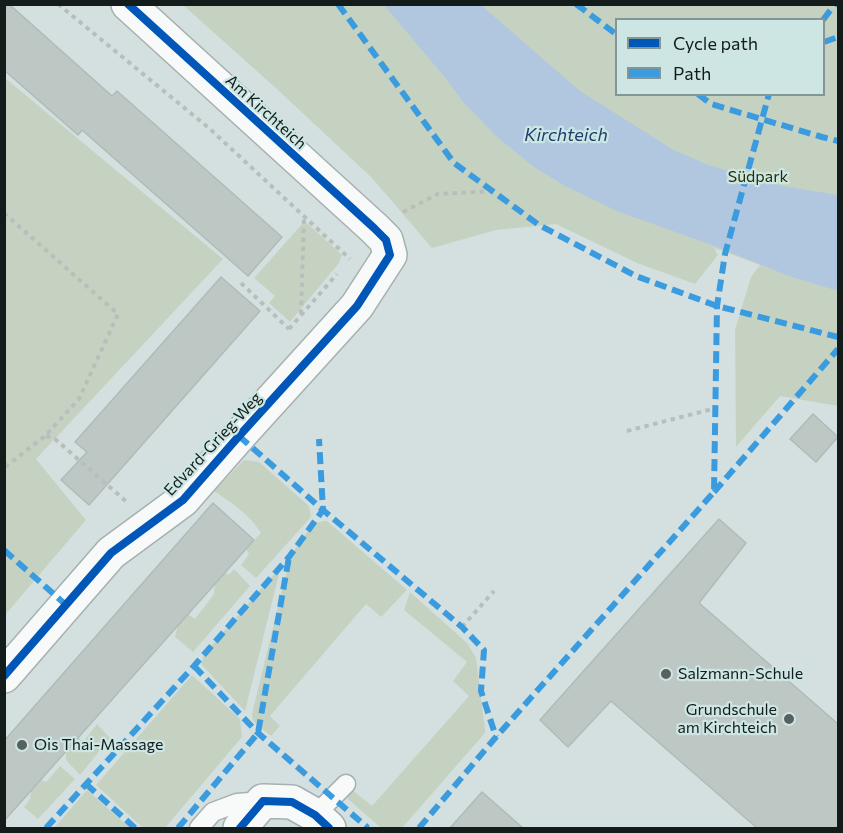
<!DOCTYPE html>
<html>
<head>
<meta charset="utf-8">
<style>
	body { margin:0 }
	#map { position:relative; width:843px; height:833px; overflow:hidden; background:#d3e0df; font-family:Commissioner,sans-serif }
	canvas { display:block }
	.frame { position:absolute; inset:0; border:6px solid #131c1b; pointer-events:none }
	.legend { position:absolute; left:615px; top:18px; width:210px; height:78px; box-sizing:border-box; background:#cde6e4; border:2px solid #839594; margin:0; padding:8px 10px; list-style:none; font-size:18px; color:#131c1b }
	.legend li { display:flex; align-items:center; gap:12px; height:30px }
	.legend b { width:30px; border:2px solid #839594 }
</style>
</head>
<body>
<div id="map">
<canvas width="843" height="833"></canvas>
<div class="frame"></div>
<ul class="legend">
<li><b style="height:8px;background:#0057b8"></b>Cycle path</li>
<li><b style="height:8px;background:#3b9bdf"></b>Path</li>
</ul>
</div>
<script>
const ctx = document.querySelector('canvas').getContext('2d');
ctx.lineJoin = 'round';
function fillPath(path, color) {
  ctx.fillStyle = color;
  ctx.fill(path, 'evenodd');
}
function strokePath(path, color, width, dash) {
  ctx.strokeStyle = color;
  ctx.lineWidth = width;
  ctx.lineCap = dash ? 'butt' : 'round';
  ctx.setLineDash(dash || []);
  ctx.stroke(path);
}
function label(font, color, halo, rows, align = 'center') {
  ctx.font = font + ' Commissioner,sans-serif';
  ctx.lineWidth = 4.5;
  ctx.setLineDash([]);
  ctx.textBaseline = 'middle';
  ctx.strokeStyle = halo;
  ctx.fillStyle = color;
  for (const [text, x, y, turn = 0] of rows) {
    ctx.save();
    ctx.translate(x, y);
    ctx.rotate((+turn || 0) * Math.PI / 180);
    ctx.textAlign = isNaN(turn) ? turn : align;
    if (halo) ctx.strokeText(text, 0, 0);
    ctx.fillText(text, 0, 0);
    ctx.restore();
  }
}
const green = new Path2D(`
	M183,5H838V406L780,396L736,447L735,330L751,277L760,265L714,248L718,255L695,284L637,263L556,224L496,230L432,248L372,178L279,91ZM616,20H824V94H616Z
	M5,78L223,259L36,459L86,520L5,615Z
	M303,223L308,224L342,255L339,263L290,322L269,303L275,296L254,278Z
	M244,460L259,462L309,506L311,517L256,578L241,565L249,554L246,549L261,533C249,514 232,503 214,491Z
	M323,521H327L407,590L381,617L366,604L270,716L280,726L271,736L253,721L252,714L289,562L292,553L312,525Z
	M281,566L245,711L201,664L204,654Z
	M234,569L250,586L193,652L175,637L178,625L188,614L195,619L214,594L215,584L225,573L229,575Z
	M410,592L467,643L476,658L485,730V733L402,828H381L348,799V797L351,789L372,806L469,696L453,681L467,662L404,610Z
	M192,675L240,719L242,737L165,828H143L96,785Z
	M97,724L110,738L80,775L66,760V752L78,738L84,741Z
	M60,766L75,779L38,819L24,807L30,799L31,791L41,780L46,782Z
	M87,790L130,828H54Z`);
const water = new Path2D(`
	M384,5H481L580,91L672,149L708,165L782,186L838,195V291L789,276L712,245L619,212L565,186L534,167L496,136L464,103L443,75Z`);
const building = new Path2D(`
	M4,4H9L112,96L117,91L282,237L248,276L82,130L78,135L4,70Z
	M221,277L260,311L89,505L61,480L87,452L75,442Z
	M813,414L838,437L816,462L790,439Z
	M213,503L254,540L4,821V741Z
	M719,519L746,543L699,603L838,724V828H757L611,701L568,747L540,720Z
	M482,792L523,828H450Z`);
const path = new Path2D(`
	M58,4L210,129L350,259
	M403,212L438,194L493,191
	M4,213L118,314L79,399L45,436L4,468
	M241,283L289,329
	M301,314L304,217
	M289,329L337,274
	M627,431L716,408
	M46,436L55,439L128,503
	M462,627L494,591`);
const service = new Path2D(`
	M315,815L346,784
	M199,828L213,812L237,803L263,801`);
const minor = new Path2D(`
	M4,676L111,553L183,500L239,436L357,306L390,255L386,240L374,228L128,4
	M240,828L263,801L292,802L315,815L329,828`);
const quiet = new Path2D(`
	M338,4L454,163L539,225L636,276L717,306L838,337
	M576,4L616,34
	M823,20L835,4
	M824,42L838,37
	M698,94L711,104L822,137L838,141
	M239,436L323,510L462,627L484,650L481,691L496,737
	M714,492L838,349
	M4,550L66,605
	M194,666L258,733L368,828
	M86,784L135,828
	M46,828L194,666L289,557L323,510L319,439
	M178,828L258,733L289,557
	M419,828L496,737L714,492L717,306L725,254L769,94`);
const cycleway = new Path2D(`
	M4,676L111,553L183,500L239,436L357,306L390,255L386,240L374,228L128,4
	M240,828L263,801L292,802L315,815L329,828`);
const markers = [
	[666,674,6,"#566160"],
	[789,719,6,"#566160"],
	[22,745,6,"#566160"]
];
const streetNames = [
	["Am Kirchteich",266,112,42],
	["Edvard-Grieg-Weg",213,444,-47]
];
const parkNames = [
	["Südpark",758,177]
];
const poiNames = [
	["Salzmann-Schule",678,674],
	["Grundschule",777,710,"right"],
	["am Kirchteich",777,728,"right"],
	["Ois Thai-Massage",34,745]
];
const waterNames = [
	["Kirchteich",566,135]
];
fillPath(green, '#c6d2c1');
fillPath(water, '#b0c7df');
fillPath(building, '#bdc7c4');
strokePath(building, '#b0bab7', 1.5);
strokePath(service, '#a6b0af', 21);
strokePath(minor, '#a6b0af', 36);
strokePath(path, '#b9bebd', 4, [4.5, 4.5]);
strokePath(service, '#f8fafa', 18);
strokePath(minor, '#f8fafa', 33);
strokePath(quiet, '#3b9bdf', 6, [12, 6]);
strokePath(cycleway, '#0057b8', 8);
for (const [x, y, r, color] of markers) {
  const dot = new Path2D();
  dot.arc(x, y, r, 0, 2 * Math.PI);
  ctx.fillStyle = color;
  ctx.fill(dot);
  strokePath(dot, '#cde6e4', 2);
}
label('16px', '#131c1b', '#cde6e4', streetNames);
label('16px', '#232f00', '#cde6e4', parkNames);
label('16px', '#131c1b', '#cde6e4', poiNames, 'left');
label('italic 18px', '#1c406d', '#cde6e4', waterNames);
</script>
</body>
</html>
